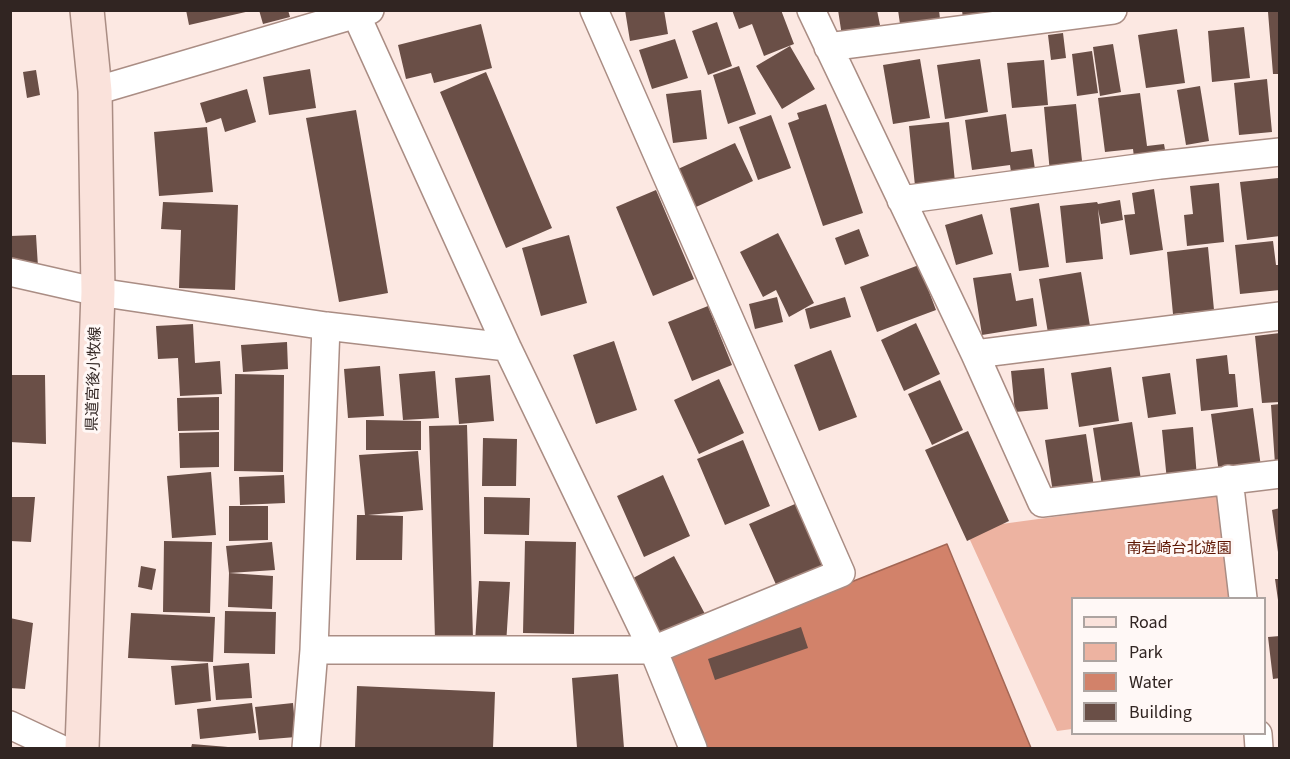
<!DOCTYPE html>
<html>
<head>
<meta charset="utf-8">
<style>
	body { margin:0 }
	#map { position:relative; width:1290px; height:759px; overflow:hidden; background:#fce8e2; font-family:"Source Sans 3",sans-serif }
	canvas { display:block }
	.frame { position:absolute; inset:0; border:12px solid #312522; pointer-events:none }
	.legend { position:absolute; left:1071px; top:597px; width:195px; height:138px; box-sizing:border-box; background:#fff8f6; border:2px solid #ada4a1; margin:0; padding:8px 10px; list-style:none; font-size:18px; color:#312522 }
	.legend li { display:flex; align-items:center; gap:12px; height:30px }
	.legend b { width:30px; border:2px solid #ada4a1 }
</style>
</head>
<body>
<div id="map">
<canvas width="1290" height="759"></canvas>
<div class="frame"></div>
<ul class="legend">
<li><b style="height:8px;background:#fae2db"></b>Road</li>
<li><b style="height:16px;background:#edb3a1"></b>Park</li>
<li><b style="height:16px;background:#d2826a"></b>Water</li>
<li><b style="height:16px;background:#6a4f47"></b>Building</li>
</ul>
</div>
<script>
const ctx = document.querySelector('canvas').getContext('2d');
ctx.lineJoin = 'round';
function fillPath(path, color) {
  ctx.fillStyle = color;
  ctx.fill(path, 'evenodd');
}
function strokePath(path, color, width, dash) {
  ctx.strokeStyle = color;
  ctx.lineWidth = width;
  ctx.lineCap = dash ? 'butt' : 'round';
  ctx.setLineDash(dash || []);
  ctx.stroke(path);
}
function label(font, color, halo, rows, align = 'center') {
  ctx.font = font + ' "Source Sans 3","Noto Sans JP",sans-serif';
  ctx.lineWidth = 6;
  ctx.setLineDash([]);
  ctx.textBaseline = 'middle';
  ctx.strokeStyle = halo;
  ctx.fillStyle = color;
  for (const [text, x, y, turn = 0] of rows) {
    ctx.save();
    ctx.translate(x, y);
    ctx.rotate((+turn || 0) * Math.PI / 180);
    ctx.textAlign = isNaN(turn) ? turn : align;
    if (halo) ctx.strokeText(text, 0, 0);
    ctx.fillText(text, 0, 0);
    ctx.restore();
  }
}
const green = new Path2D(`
	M1222,494L1233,598H1072V729L1057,731L965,529Z`);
const water = new Path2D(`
	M947,544L1031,748H696L657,659Z`);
const building = new Path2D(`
	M186,10H250V11L189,25Z
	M259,10H288L290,17L263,24Z
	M625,10H664L668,34L630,41Z
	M732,10H781L794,44L764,56L752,24L739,29Z
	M838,10H877L881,30L842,36Z
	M898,10H939L940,19L900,24Z
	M962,10H1000L1001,13L963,19Z
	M1280,11V74H1273L1268,12Z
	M717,22L732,66L708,75L692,31Z
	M481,24L492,68L434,83L431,73L406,79L398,45Z
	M1244,27L1250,78L1212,82L1208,31Z
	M1177,29L1185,83L1146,88L1138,35Z
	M1063,33L1066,58L1051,60L1048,35Z
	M675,39L688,78L652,89L639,50Z
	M1113,44L1121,92L1100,96L1093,47Z
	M790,46L815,89L782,109L756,66Z
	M1092,51L1098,93L1077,96L1072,54Z
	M920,59L930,118L893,124L883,65Z
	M980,59L988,112L945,119L937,65Z
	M1044,60L1048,105L1012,108L1007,63Z
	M739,66L756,114L728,124L713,75Z
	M310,69L316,108L269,115L263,77Z
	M36,70L40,95L27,98L23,72Z
	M486,72L552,228L506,248L440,92Z
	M1267,79L1272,132L1239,135L1234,83Z
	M1200,86L1209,141L1186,145L1177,90Z
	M247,89L256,122L225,132L221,118L206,123L200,103Z
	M701,90L707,139L673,143L666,94Z
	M1140,93L1147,146L1164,144L1167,161L1135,166L1133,149L1105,152L1098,98Z
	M826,104L863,213L823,226L788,123L799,119L797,113Z
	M1076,104L1083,170L1050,173L1044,107Z
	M356,110L388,293L339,302L306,118Z
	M1006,114L1011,152L1032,149L1036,176L1012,179L1010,165L972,170L965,120Z
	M771,115L791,168L758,180L739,127Z
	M949,122L955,182L915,186L909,126Z
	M207,127L213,192L159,196L154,132Z
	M735,143L753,181L696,207L678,169Z
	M1278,178L1280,236L1247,240L1240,182Z
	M1219,183L1224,242L1187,246L1184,215L1193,214L1190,186Z
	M1154,189L1163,250L1130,255L1124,215L1135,214L1132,193Z
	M656,190L694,279L653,296L616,207Z
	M1120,200L1123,220L1101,224L1098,209L1103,259L1066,263L1060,206L1097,202L1098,204Z
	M163,202L238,205L235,290L179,288L181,230L161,229Z
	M1039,203L1049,267L1019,271L1010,208Z
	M982,214L993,254L956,265L945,225Z
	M859,229L869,256L845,265L835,238Z
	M778,233L814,303L789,317L776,290L763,297L740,252Z
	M36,235L38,267L10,269V236Z
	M569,235L587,303L541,316L522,248Z
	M1273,241L1276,265H1280V290L1240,294L1235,245Z
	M1208,247L1214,310L1173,314L1167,252Z
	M919,265L936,310L877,332L860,287Z
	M1081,272L1090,326L1048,333L1039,279Z
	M1011,273L1016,301L1033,298L1037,326L982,335L973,278Z
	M777,297L783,322L755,329L749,304Z
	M845,297L851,317L810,329L805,309Z
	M708,306L732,365L692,381L668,322Z
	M916,323L940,374L904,391L881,340Z
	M193,324L195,363L220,361L222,394L180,396L178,358L158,359L156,326Z
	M1280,333V402L1262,403L1255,336Z
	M614,341L637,410L596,424L573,355Z
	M287,342L288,369L243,372L241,345Z
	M831,350L857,417L819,431L794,365Z
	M1227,355L1229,374H1235L1238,407L1201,411L1196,359Z
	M380,366L384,416L348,418L344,369Z
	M1111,367L1119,421L1079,427L1071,373Z
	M1044,368L1048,409L1015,412L1011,371Z
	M435,371L439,418L403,420L399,374Z
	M1170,373L1176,414L1148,418L1142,377Z
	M235,374L284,375L283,472L234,471Z
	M10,375H45L46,444L10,442Z
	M490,375L494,421L459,424L455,378Z
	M719,379L744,433L699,454L674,400Z
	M940,380L963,430L932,445L908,394Z
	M219,397V430L178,431L177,398Z
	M1280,404V464H1275L1271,405Z
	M1253,408L1261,467L1219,473L1211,414Z
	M366,420L421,421V450H366Z
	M1132,422L1142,486L1103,492L1093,428Z
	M467,425L473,639H435L429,426Z
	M1193,427L1197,478L1167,481L1162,430Z
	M968,431L1009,521L967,541L925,450Z
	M219,432V467L180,468L179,433Z
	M1086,434L1094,487L1053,493L1045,440Z
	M483,438L517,439L516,486H482Z
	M743,440L770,506L725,525L697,459Z
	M418,451L423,510L368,515L403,516L402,560H356L357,515H365L359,455Z
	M211,472L216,535L172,538L167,476Z
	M284,475L285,503L240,505L239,477Z
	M663,475L690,536L644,557L617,496Z
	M10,497H35L31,542L10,541Z
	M484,497L530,498L529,535L484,534Z
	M795,504L824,569L778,589L749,524Z
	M229,506H268V540L229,541Z
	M1280,508V552H1278L1272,510Z
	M164,541L212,542L210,613L163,612Z
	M525,541L576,542L574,634L523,633Z
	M272,542L275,570L229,573L226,546Z
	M674,556L705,614L655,641L624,583Z
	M141,566L156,569L152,590L138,587Z
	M229,573L273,576L272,609L228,607Z
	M1275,579H1280V600H1278Z
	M479,581L510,582L506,645L475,642Z
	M225,611L276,612L275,654L224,653Z
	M131,613L215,617L213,662L128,658Z
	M10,618L33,623L25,689L10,688Z
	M801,627L808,648L715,680L708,659Z
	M1280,636V678L1273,679L1268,637Z
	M208,663L211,701L175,705L171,666Z
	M249,663L252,698L216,700L213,666Z
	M618,674L624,748H577L572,678Z
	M357,686L495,692L493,748H355Z
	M252,703L256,733L200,739L197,709Z
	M293,703L296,737L259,740L255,707Z
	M192,744L228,747V748H191Z`);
const street = new Path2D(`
	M354,10L507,347L657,659L693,748
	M811,10L975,354L1042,503L1280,474
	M828,47L1113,10
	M95,91L370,10
	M901,200L1160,165L1280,152
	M10,272L98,292L326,326L507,347
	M975,354L1280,316
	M1229,479L1243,598
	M314,650H653L841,573L594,10
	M10,725L59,748
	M1258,734L1259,748
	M306,748L314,650L326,326`);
const secondary = new Path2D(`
	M82,748L98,292L95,91L87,10`);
const streetNames = [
	["県道宮後小牧線",95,379,-88]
];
const parkNames = [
	["南岩崎台北遊園",1179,550]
];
fillPath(green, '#edb3a1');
fillPath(water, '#d2826a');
strokePath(water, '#a26654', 1.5);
fillPath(building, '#6a4f47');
strokePath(street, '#aa8d84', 30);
strokePath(secondary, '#aa8d84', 36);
strokePath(street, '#fff', 27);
strokePath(secondary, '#fae2db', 33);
label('15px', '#312522', '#fff8f6', streetNames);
label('15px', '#5c1400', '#fff8f6', parkNames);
</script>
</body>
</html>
